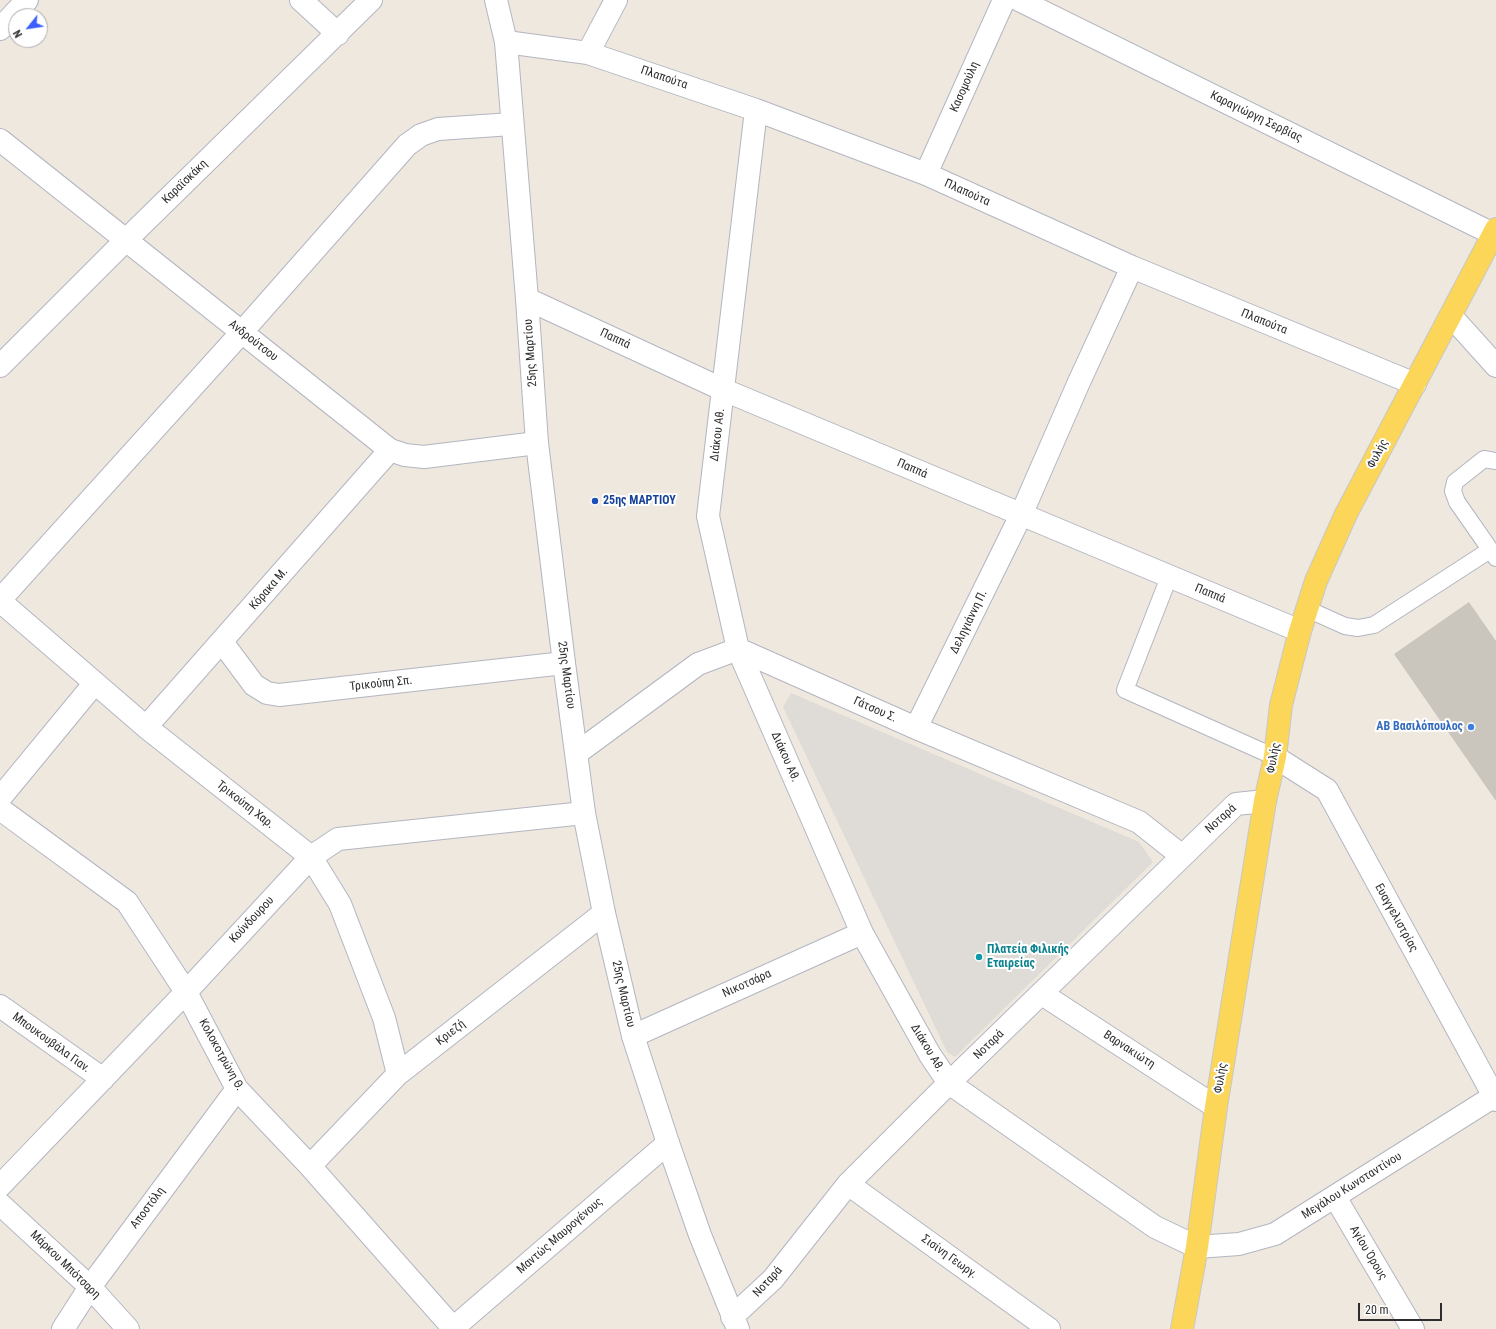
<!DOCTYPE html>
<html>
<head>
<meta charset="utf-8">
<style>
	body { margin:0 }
	#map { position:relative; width:1496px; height:1329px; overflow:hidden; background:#efe8df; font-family:"Roboto Condensed",sans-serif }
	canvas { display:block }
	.north { position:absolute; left:8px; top:8px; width:40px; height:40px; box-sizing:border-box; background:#fff; border:1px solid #ababab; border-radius:50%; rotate:240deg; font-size:11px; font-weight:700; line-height:16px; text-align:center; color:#2d2d2d }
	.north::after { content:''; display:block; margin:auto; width:14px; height:18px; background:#3c5fff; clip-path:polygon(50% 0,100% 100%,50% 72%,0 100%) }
	.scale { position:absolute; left:1358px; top:1303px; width:84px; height:18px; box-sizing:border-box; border:2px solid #2d2d2d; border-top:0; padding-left:5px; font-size:12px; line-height:14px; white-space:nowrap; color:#2d2d2d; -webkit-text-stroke:3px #fff; paint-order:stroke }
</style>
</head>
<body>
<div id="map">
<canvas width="1496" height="1329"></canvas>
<div class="north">N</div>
<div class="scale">20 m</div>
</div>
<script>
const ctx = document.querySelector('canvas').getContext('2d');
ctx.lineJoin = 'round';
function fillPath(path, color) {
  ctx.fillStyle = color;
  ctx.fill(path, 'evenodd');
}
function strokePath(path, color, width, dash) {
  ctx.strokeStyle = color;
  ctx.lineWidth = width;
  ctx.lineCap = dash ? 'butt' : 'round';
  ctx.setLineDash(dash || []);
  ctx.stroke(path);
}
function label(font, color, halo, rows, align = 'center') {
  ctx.font = font + ' "Roboto Condensed",sans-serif';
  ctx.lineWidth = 4;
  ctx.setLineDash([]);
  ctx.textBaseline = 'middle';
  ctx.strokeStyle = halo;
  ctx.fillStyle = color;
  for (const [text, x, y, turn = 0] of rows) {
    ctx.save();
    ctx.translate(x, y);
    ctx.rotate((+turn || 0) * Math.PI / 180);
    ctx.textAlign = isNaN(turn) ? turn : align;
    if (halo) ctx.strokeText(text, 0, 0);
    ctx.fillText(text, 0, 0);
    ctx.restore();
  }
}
const plaza = new Path2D(`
	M791,693L1139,842L1153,862L955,1057L947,1052L783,707Z`);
const building = new Path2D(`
	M1469,602L1496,641V801L1394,654Z`);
const service = new Path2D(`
	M1496,461L1484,459L1455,482L1453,491L1457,502L1496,558
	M1169,577L1125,690L1275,757
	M1307,609L1345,626L1358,628L1374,625L1490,550`);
const minor = new Path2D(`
	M301,0L338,34
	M1019,0L1493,234
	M0,29L27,0
	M506,42L588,53L756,110L926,174L1132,267L1415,384
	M588,53L616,0
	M756,110L708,516L738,649L862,933L930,1055L949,1083L1155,1227L1197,1247
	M0,140L390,450L405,455L424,457L537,443
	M926,174L1004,0
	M527,299L724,390L1300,631
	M1451,316L1496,366
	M0,366L125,241L371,0
	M0,600L242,332L407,145L421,135L438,129L512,124
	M0,601L146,727L311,857L340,904L384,1018L398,1074
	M222,642L254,685L267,693L279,695L564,663
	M146,727L390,450
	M916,728L1021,515L1079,382L1132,267
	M577,753L698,664L738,649L916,728L1139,822L1182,856
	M1275,757L1327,790L1496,1100
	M0,798L94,684
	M0,809L127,902L186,992L237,1089L310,1166L454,1329
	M1042,994L1216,1107
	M0,1006L103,1079
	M633,1036L862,933
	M310,1166L398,1074L604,913
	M848,1184L1049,1329
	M0,1186L186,992L311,857L338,839L584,813
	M1335,1197L1413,1329
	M0,1204L90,1287L128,1329
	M732,1317L773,1279L848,1184L949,1083L1236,804L1265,801
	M63,1329L90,1287L237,1089
	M452,1329L668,1143`);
const tertiary = new Path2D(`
	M1197,1247L1239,1244L1275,1234L1496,1095`);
const secondary = new Path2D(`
	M496,0L506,42L527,299L537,443L564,663L584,813L604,913L633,1036L668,1143L700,1235L738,1329`);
const primary = new Path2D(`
	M1182,1329L1197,1247L1216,1107L1265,801L1275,757L1281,705L1300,631L1316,581L1346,514L1496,229`);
const markers = [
	[595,501,4,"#1a4fb4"],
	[1471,727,4,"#3f7fe0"],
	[979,957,4,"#0f9aa8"]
];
const streetNames = [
	["Πλαπούτα",664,78,19],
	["Κασομούλη",965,87,-66],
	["Καραγιώργη Σερβίας",1256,117,26],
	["Καραϊσκάκη",185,182,-44],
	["Πλαπούτα",967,193,24],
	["Πλαπούτα",1264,322,22],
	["Παππά",615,339,25],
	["Ανδρούτσου",253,341,38],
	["25ης Μαρτίου",531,353,-94],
	["Διάκου Αθ.",718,435,-83],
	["Φυλής",1378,454,-62],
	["Παππά",912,469,23],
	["Κόρακα Μ.",269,589,-49],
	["Παππά",1210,594,22],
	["Δεληγιάννη Π.",969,622,-64],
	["25ης Μαρτίου",566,675,82],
	["Τρικούπη Σπ.",381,684,-6],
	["Γάτσου Σ.",875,710,24],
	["Διάκου Αθ.",785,757,66],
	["Φυλής",1274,758,-80],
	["Τρικούπη Χαρ.",245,805,38],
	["Νοταρά",1221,819,-42],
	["Ευαγγελιστρίας",1396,918,61],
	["Κούνδουρου",252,920,-47],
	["Νικοτσάρα",747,984,-24],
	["25ης Μαρτίου",623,994,77],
	["Κριεζή",451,1033,-38],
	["Μπουκουβάλα Γιαν.",51,1043,36],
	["Νοταρά",989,1045,-44],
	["Διάκου Αθ.",927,1048,59],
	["Βαρνακιώτη",1129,1050,33],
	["Κολοκοτρώνη Θ.",221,1055,61],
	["Φυλής",1221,1078,-81],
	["Μεγάλου Κωνσταντίνου",1352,1186,-32],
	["Αποστόλη",148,1208,-53],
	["Μαντώς Μαυρογένους",560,1236,-41],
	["Αγίου Όρους",1368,1253,59],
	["Σισίνη Γεωργ.",949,1257,36],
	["Μάρκου Μπότσαρη",65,1265,44],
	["Νοταρά",768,1282,-47]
];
const transitNames = [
	["25ης ΜΑΡΤΙΟΥ",603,501]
];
const shopNames = [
	["ΑΒ Βασιλόπουλος",1463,727]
];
const cultureNames = [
	["Πλατεία Φιλικής",987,950],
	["Εταιρείας",987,964]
];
fillPath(plaza, '#dfdbd6');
fillPath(building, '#cbc6bd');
strokePath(service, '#b3b5c1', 18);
strokePath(minor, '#b3b5c1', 24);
strokePath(tertiary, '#b3b5c1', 24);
strokePath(secondary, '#b3b5c1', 24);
strokePath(primary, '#c8c8c8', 24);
strokePath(service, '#fff', 16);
strokePath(minor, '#fff', 22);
strokePath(tertiary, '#fff', 22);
strokePath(secondary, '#fff', 22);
strokePath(primary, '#fbd658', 22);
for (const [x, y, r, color] of markers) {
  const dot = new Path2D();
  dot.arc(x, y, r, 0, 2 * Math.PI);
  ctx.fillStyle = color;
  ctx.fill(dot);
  strokePath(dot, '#fff', 1.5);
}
label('12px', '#2d2d2d', '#fff', streetNames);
label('bold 12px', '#164399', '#fff', transitNames, 'left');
label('bold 12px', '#366cbe', '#fff', shopNames, 'right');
label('bold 12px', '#0d838f', '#fff', cultureNames, 'left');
</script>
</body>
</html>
